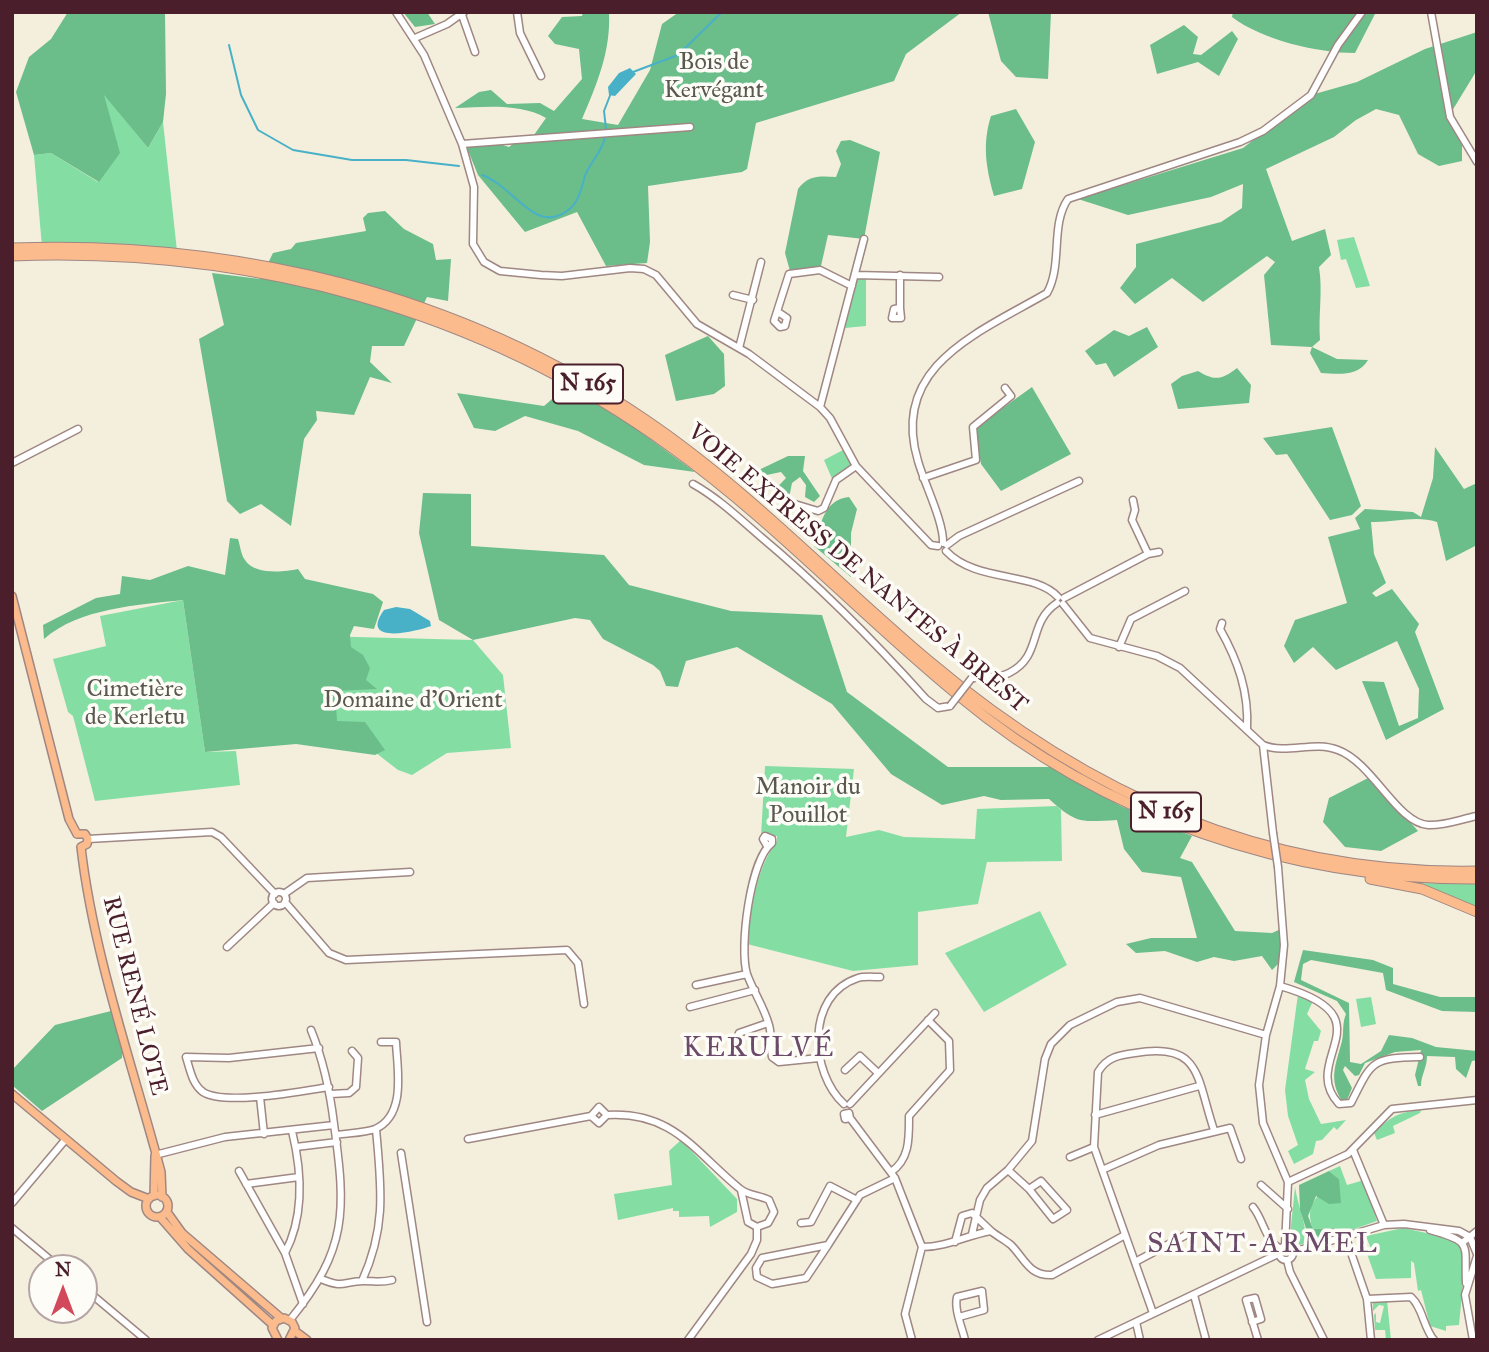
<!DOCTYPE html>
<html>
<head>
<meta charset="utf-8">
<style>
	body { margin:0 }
	#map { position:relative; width:1489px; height:1352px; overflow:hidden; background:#f4efdc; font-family:"IM FELL Great Primer",serif }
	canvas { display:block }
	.frame { position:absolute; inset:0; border:14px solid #4a1f2b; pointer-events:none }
	.north { position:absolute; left:28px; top:1254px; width:70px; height:70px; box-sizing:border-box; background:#fdfcf7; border:2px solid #b5a4a5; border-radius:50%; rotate:0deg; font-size:19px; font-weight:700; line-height:28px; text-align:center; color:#4a1f2b }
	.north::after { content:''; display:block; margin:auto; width:24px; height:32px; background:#d1495b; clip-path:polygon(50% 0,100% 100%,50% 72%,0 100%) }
</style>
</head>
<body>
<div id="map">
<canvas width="1489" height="1352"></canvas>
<div class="frame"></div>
<div class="north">N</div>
</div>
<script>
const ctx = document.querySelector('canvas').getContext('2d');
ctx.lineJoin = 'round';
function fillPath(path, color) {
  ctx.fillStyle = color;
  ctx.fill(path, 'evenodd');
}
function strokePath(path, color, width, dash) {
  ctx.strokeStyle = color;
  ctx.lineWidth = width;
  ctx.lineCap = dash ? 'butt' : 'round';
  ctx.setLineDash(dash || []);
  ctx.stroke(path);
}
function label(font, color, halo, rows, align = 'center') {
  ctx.font = font + ' "IM FELL Great Primer",serif';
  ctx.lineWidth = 7;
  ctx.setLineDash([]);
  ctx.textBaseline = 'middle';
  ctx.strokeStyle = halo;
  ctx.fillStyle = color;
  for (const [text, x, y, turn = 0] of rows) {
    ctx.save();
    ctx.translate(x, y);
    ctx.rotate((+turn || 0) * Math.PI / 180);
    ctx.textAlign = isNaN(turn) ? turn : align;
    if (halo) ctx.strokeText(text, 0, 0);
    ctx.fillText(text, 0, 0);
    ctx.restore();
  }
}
const green = new Path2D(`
	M103,93L148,148L163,122L177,251L42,247L34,155L51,153L98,182Z
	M1354,237L1370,286L1356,288L1346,259L1341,260L1337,240Z
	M860,278H866V326L845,328L856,280Z
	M843,450L852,466L843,470L833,481L824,460Z
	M183,600L205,752L236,751L240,785L95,801L73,716L68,712L53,659L106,646L100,616Z
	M317,636L473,640L503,675L511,748L447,753L412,775L398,770L376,753L321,743Z
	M765,766L854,769L846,837L879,830L904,837L975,839L977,809L1057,806L1061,810L1062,861L987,862L978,904L918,912V965L853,971L747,944C752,907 755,871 777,841V836H761Z
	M1410,883L1477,884V909Z
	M1040,911L1067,965L984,1012L945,953Z
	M1298,994L1313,1001L1307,1014L1321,1031L1318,1041H1314L1305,1069L1315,1072L1305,1080L1309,1099L1321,1124L1346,1120L1337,1130L1334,1127L1322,1140L1316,1141L1313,1154L1294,1164L1288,1151L1298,1145L1288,1116L1285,1090Z
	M1371,997L1376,1024L1361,1027L1356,999Z
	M1421,1110L1420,1113L1393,1126L1395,1133L1377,1140L1374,1133C1390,1117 1398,1112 1421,1110Z
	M681,1140L737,1199V1212L710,1227L709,1216L679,1217V1211H673V1208L618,1220L614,1194L672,1185L669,1151Z
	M1340,1166L1347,1185L1364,1180L1377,1221L1340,1234L1338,1228L1313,1229C1303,1203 1320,1193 1339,1179L1329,1171Z
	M1295,1187C1298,1206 1306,1224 1307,1243L1299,1245L1293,1242L1290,1235Z
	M1403,1228L1450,1238L1461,1246L1465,1264L1459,1325L1446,1326V1331L1430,1326L1421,1290L1418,1291L1414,1263L1411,1261V1278L1376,1279L1366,1251L1371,1249L1366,1236Z
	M1387,1300L1391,1340H1386L1385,1330H1375L1374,1315L1376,1313V1322L1380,1323L1384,1306L1379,1305L1373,1311V1301Z`);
const forest = new Path2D(`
	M68,12H165L166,94L163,122L148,148L104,95L120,153L99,182L51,153L34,155L16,92L29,57L51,39Z
	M403,12H427L435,24L415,27Z
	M583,12H609C611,51 597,84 582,119L618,125L650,70L662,24L679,12H962L906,54L894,81L756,123L747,169L742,172L648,186L650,242L647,263L606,266L577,212L525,232L478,175L467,148L470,143H496L509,147L514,143L529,142L546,118C520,103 485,107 455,108L479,92L491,90L507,104L540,103L554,111L582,79L579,49L555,44L548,36L562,17L582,16Z
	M988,12H1051L1048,79L1016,77L1001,61Z
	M1233,12H1376L1355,53C1318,53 1262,40 1232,17Z
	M1184,25L1198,37L1193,54L1201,55L1232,31L1238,39L1219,76L1198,62L1157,74L1150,45Z
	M1477,32V70L1452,111L1462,145V161L1439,166L1418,154L1399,115L1376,109L1356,120L1334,137L1266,169L1292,241L1325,229L1331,255L1319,267C1323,292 1318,315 1320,340L1312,347L1337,359L1368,360C1358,377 1338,374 1321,373L1310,353L1312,347L1271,345L1264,275L1275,262L1267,256L1203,302L1172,278L1135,304L1120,288L1136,267V244L1221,222L1242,208L1243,184L1211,197L1128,215L1078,199L1243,148L1311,95L1357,82L1425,49Z
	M1016,109L1035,142L1022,189L994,196C986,168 982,144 991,116Z
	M850,140L880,152L864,239L828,235L821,266L790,271L785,253L798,189C808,175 820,176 836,177L841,164L836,151L841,141Z
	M385,211L404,229L433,244L436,260L451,259L448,301L427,297L404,346H372L370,362L392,383L370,377L354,415L316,411L317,420L304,439L291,526L261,504L240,514L227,501L199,339L224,325L212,273L260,279L273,253L291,249L296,243L366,231L363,218L368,213Z
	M1147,327L1158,347L1114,377L1106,363L1096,365L1085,351L1114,330L1129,336Z
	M708,336L724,354L725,386L714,394L676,401L665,355Z
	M1237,368L1251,385L1249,403L1178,409L1171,384L1182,376L1198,371C1214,381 1222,380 1237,368Z
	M567,386L631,425L695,472L644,465L578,431L525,416L495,431L474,428L457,393L544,406Z
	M1032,387L1071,454L1001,491L981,464L975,428Z
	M1332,427L1361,506L1352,515L1330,520L1287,454L1276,455L1263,438Z
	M1435,447L1464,489L1477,483V545L1446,561L1437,522C1415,515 1393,523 1371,522L1374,554L1386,583L1372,593L1376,597L1392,589L1419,624L1415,632L1444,709L1386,740L1362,681L1384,682L1399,726L1418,718L1419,689L1397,641L1336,670L1313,647L1294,663L1284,646L1295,620L1347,603L1328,537L1360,529L1355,518L1365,509L1413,512L1421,517L1433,478Z
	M788,456H805L803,471L820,496L814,502L805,497L806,485L800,477L792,483L789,498L766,499L786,478L781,472L757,477L748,483L742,478Z
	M423,493L471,494V546L604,555L629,585L731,611L822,615L847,692L948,767H1050L1121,806L1192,836L1180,858L1192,862L1235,931L1272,933L1283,928L1282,960L1272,970L1262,956L1234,961L1214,957L1197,962L1165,951L1136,953L1126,944L1151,938H1197L1181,877L1142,872L1124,849L1117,820C1080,822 1077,824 1049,799L1001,800L984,796L942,805L891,774L832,704L737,647L686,661L678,687L666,686L660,671L653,665L603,639L590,620L575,618L473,640L439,620L419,533Z
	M849,497L857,509L851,533V577L814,546C821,525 823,500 849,497Z
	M230,538L238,539C240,545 241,555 245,560C254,575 284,572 298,569L305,579L373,594L383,602L374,629L354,626L350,635L351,647L363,655L370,668L366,680L377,689L335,691L337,721L365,722L385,750L375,755L296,744L205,752L183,600C138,605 79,608 44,639L43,625L96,598L120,594L122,576L150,580L188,566L225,575Z
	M1370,777L1418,831L1381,851L1345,847L1323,822L1329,798Z
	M1303,950L1373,960L1393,968V984L1440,997H1477V1012L1442,1011L1386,990L1383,973L1311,960L1303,964L1301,980L1349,1003L1350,1062L1361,1064L1381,1051L1389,1035L1412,1038L1436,1047L1477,1051V1060L1472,1061L1466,1078L1456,1069L1455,1057L1427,1056C1427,1068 1421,1075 1421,1086H1418L1415,1075L1421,1050L1395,1052L1365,1063L1359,1075L1355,1076L1345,1066L1343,1070L1352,1088L1347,1100L1342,1101C1328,1079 1336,1064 1342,1041C1344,1032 1342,1023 1346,1014L1337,1001L1294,982Z
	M111,1011L123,1044L122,1058L42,1111L12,1085V1070L55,1025Z
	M1329,1171L1339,1179L1341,1203L1329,1204L1316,1196L1308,1216L1313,1229L1339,1228V1232L1310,1241L1300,1210L1299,1185Z`);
const water = new Path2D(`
	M630,68L636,74L615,96L609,95L608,87L619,73Z
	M396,607L410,609L430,621L431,626C418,631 358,646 384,610Z`);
const stream = new Path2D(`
	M229,45L241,95L258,130L293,150L352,160H406L459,166
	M633,72L678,55L722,12
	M606,129L604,111L611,93
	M482,175C511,185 532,228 560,215C578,207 580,193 585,176C588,165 602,153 605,137`);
const minor = new Path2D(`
	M396,12L424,55L462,144L474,187L473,244L484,262L500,271L541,275L562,276L630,268L644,269L656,275L697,324L749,354L820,407L830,418L856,466L931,545L938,546
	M517,12L520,33L541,76
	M1431,12L1450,117L1477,162
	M462,15L475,52
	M415,38L447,24L464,12
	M462,144L690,127
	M855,275L939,277
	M900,275V308L894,309L892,318H901L900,308
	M733,295L753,300
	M778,312L787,318L785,326L780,327L774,321L789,274L820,270L852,286
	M739,348L761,262
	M820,407L864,239
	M12,463L78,429
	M923,478L976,460L973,427L1011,396L1005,388
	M693,484C718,498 739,518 761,537C821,587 874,641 926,699L938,708L950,706
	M1133,500L1135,510L1132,520L1148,554
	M788,502L818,511L824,508L836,480L856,466
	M943,543C944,522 924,483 918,461C889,366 980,332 1047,293C1063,265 1050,225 1068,199L1240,142L1263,131L1311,95L1338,45L1362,12
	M947,545L959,536L1079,481
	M946,551C976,583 1035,571 1058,597
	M1064,598L1148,554L1159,552
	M1063,604L1090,638L1157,656L1180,668L1263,745C1287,755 1314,740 1338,750C1373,763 1397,823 1428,825C1444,826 1461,819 1477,816
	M1222,623L1220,629C1238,661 1249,692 1247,729
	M1119,647L1131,619L1185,591
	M971,679C984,674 996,680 1009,673C1043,656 1027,623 1057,603
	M1263,745L1273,833
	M88,839L212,832L221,837L275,894
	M767,846L763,839L765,836L772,839V843C750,859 739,949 747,974C753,991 764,1007 769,1025C772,1035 770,1046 772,1057L779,1062L819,1058
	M1278,867L1284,945L1280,986L1266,1035L1259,1085L1263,1123L1288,1182L1285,1246
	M272 899a7 7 0 1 1 14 0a7 7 0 1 1-14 0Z
	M284,894L307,878L410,872
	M285,902L329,953L346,960L567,950L578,963L584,1004
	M227,947L274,903
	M696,985L747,974
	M1280,986C1392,1018 1297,1059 1339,1104L1351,1103C1372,1061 1371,1058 1420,1057
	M690,1007L755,990
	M736,1041L739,1033L768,1023
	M319,1048L229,1058L186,1057C190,1069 192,1084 203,1092C224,1106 303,1091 329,1087
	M845,1070L860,1056L878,1073
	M331,1094L349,1093L356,1087L358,1058L352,1051
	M260,1097L264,1134
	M844,1104C810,1073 805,995 858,978C864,976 873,977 880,977
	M850,1104L935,1013
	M849,1113L850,1118L845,1119L844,1114Z
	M607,1115C673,1111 695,1152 739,1188C748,1196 760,1195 769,1200L774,1212L768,1223L757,1227L748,1222L741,1190
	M1095,1115L1199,1086
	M850,1118L895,1178L922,1247L905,1314L912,1340
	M336,1135C348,1133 364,1133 375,1129C407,1115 397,1068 396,1042H381
	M468,1139L591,1116L599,1107L607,1115L599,1123L591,1116
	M296,1147L337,1142
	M1353,1150L1384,1225
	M401,1153L427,1322
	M155,1155L225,1137L334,1125
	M1070,1157L1094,1147
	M1008,1170L1029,1189L1053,1219L1067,1210L1041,1181L1029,1189
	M1102,1170L1159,1145L1230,1128L1241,1159
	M239,1171L285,1253L303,1304
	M891,1172C910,1159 909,1138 909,1116L950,1070L949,1041L928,1020
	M1288,1182L1348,1154L1392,1109L1477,1100
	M246,1184L299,1177
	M1261,1185L1288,1209
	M12,1203L66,1139
	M1253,1207C1264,1221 1264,1238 1280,1249
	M801,1223L811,1222L830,1186L857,1200
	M12,1228L60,1268
	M1430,1230C1474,1242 1464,1244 1466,1283
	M972,1234L980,1200L987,1188L1008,1170L1032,1141L1045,1059L1051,1044L1070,1025L1117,1002L1140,998L1266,1035
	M1346,1238L1367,1299L1371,1340
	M955,1242L962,1216L972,1213L991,1231
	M1462,1243L1477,1231
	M828,1245L806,1278L772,1284L757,1277L756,1268L762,1258L828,1245L860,1195L895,1178
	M1279 1253a7 7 0 1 1 14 0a7 7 0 1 1-14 0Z
	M922,1247C947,1247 967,1235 991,1231C997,1236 1005,1240 1011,1245C1025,1259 1029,1276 1052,1275L1125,1235
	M1293,1252L1384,1225L1404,1224L1459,1231L1470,1237L1477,1254
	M285,1253C305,1215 302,1172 292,1131
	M1287,1260L1290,1272L1324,1340
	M1135,1262L1186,1235
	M321,1279C345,1289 343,1281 364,1281C375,1281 381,1283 392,1280
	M362,1281C387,1226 381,1186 376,1129
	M84,1288L146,1340
	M1194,1295L1206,1340
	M1367,1299L1411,1297C1423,1308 1423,1327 1434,1340
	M1153,1313L1094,1147L1098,1072C1107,1057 1119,1055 1135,1053C1202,1042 1196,1077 1214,1130
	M959,1317L984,1310L982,1291L957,1297C954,1310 962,1327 965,1340
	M290,1320C348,1249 346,1211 334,1124C330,1091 324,1062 311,1030
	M1136,1322L1140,1340
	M1252,1322L1261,1319L1255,1298L1246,1300L1258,1340
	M688,1340L751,1254L757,1240V1227
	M1098,1340L1278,1254
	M1473,1340L1465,1295L1477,1256`);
const major = new Path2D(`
	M12,596L69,819L77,834
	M77,834H85L88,839L87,844L81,847
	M81,847C93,953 133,1067 161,1172L162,1197
	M12,1094L116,1181L131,1192L149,1199
	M146 1206a11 11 0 1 1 22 0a11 11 0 1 1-22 0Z
	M154,1196L155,1156
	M167,1212L182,1233L281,1318
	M160,1217L188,1249L273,1325
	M295,1331L307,1340
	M278,1340L272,1328L276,1321L284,1318L292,1322L295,1328L289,1340`);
const highway = new Path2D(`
	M12,248C236,240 459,293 646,420C749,490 833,580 928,660C1088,795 1265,875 1477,871
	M12,256C248,247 480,308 672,448C775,522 861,616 959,696C1104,817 1289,880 1477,879
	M1370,879L1422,889L1477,912`);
const minorBridge = new Path2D(`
	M950,706L971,679
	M1273,833L1278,867`);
const shields = [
	[588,384,70],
	[1166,812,70]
];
const shieldNames = [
	["N 165",588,384],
	["N 165",1166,812]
];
const parkNames = [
	["Bois de",714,63],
	["Kervégant",714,91],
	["Cimetière",135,690],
	["de Kerletu",135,718],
	["Domaine d'Orient",413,701],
	["Manoir du",808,788],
	["Pouillot",808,816]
];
const streetNames = [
	["VOIE EXPRESS DE NANTES À BREST",857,569,40],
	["RUE RENÉ LOTE",134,996,76]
];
const quarterNames = [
	["KERULVÉ",759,1049],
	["SAINT-ARMEL",1263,1245]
];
fillPath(green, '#84dea4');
fillPath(forest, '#6bbd8a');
fillPath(water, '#48b1c7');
strokePath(stream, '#48b1c7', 2);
strokePath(minor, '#9f8784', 9);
strokePath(major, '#9f8784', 10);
strokePath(highway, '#9f8784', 11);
strokePath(minor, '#fff', 6);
strokePath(major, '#fbbb8c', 7);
strokePath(highway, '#fbbb8c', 9);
strokePath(minorBridge, '#9f8784', 9, []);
strokePath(minorBridge, '#fff', 6);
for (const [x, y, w] of shields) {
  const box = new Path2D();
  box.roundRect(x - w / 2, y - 19.5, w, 39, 5);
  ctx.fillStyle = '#fdfcf7';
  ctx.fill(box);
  strokePath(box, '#4a1f2b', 2);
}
label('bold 23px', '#4a1f2b', null, shieldNames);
label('24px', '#5b584f', '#fdfcf7', parkNames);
label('24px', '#4a1f2b', '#fdfcf7', streetNames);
ctx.letterSpacing = '2px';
label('28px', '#6c4a69', '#fdfcf7', quarterNames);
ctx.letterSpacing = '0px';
</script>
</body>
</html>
